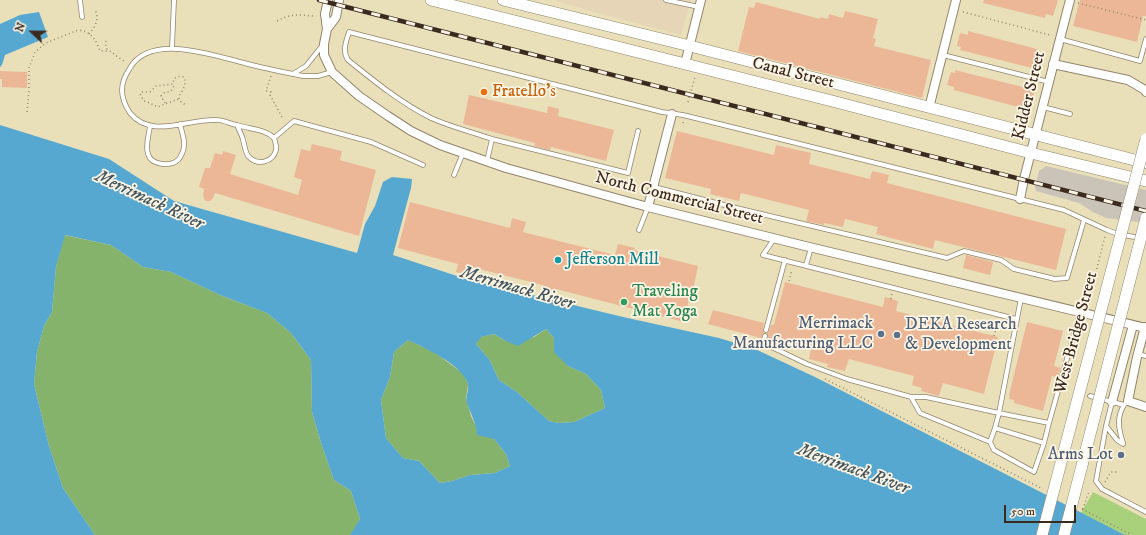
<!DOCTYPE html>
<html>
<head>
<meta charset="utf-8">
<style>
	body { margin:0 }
	#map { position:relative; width:1146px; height:535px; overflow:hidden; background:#e9e0ba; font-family:"IM FELL DW Pica",serif }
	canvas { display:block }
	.north { position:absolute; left:12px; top:12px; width:40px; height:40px; -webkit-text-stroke:3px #fcf5e5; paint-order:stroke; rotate:292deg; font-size:11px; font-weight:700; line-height:16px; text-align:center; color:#3b2a1e }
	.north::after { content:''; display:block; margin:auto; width:14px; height:18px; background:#3b2a1e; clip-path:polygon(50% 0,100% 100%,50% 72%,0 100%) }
	.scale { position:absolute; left:1004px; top:505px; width:72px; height:18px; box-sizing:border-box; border:2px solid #3b2a1e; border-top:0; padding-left:5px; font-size:12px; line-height:14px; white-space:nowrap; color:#3b2a1e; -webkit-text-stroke:3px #fcf5e5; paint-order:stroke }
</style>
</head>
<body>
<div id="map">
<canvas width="1146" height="535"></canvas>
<div class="north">N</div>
<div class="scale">50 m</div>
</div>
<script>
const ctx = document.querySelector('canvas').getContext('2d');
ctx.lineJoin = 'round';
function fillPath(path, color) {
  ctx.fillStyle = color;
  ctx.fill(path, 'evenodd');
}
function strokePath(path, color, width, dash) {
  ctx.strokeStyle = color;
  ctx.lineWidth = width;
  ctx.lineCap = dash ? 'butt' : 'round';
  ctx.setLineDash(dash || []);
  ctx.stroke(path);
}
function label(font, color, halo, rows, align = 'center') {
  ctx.font = font + ' "IM FELL DW Pica",serif';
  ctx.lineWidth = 3.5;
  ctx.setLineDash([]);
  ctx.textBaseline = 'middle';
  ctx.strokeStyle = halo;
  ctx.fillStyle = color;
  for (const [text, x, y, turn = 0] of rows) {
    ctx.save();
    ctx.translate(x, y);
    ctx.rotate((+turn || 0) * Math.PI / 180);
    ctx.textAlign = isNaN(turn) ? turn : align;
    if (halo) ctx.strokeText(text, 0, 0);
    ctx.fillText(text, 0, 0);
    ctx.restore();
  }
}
const built = new Path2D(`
	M554,0H691L681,35L590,11Z`);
const industrial = new Path2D(`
	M1046,166L1146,190V223L1106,218L1093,212L1079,203L1036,191L1035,187L1039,171Z`);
const green = new Path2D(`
	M1093,492L1146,519V535H1125L1081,513Z`);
const forest = new Path2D(`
	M64,235L111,245L143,267L171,272L220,295L267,313L291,333L311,360L312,412L322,446L334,480L351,491L360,519L352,534L350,535H95L63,488L49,446L34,384L37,352L44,326L52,312L56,267Z
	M546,329L554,338L568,366L586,374L601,390L605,408L574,422L559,423L549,421L517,392L499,380L489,359L476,344L480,337L494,334L506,341L534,337Z
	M408,340L434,352L464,374L468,385L466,398L471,416L477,428L494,439L506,454L510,466L495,473L470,475L452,481L440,483L419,461L403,458L386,438L381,400L390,377L394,352Z`);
const water = new Path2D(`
	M39,12L48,37L5,55L2,65L0,67V24L20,15Z
	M0,125L109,159L174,201L357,253L365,224L375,206L383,182L392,177L412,179L411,188L393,255L466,279L623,317L719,338L755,349L815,377L1125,535H350L360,519L351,491L334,480L322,446L312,412L311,360L291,333L267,313L220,295L171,272L143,267L111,245L65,235L56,267L52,312L44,326L37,352L34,384L49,446L63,488L95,535H0ZM546,329L554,338V352L568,366L586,374L601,390L605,408L574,422L559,423L549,421L517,392L499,380L489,359L476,344L481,337L494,334L506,341L518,346ZM408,340C423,347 465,366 468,385C469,391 465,396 467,403C470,413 477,424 477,435L494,439L506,454L510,466L495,473L470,475L452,481L440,483L419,461L403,458L386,438L381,400L390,377L394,352Z`);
const building = new Path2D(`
	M984,0H1058L1053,16L1046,14L1045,18L983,3Z
	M1080,0H1146V16H1143L1137,42L1073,26Z
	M756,2L820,19V17L828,19L829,14L843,18L845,11L878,19L873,38L876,39L874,46L931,60L922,98L738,51L749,7L754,8Z
	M968,31L1037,49L1036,53L1044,55L1040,67L1036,66V69L960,50L961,47L957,46L960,33L968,35Z
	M955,70L1031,89L1030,92L1034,93L1031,106L1023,104L1022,108L954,90V87L947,85L951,72L955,73Z
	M0,71L27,72V88L2,87V79H0Z
	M469,95L547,113L548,106L559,109L558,116L614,130L606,161L551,147L550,150L534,146L535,143L463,124Z
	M677,131L774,155L776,145L811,153L809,164L870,179L872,171L889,175L887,183L1066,229L1056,270L935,240L933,249L876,234L878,227L845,219L843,227L824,223V225L806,221L809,210L741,193L739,201L710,194L711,189L665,178Z
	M312,144L342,151L340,160L376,170L359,236L215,193L213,198L210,201H206L204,199L203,195L204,189L199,187L205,168H210L215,153L222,155L223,151L236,155L230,174L298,195L302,180L294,177L301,149L310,151Z
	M410,202L510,228L512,218L526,222L523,232L615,255L618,244L635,248L634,250L698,266L692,295H690L684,322L556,289L554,297L541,293L543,285L471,267L469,275L456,272L458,264L398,248Z
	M966,255L993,262L990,275L963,268Z
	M785,282L883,307L885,297L898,301L896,311L998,337L984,394L943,383L939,396L921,391L922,388L912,385L914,376L849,359L845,371L827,367L828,364L809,359L811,349L768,338L767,333L769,331L771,325H774Z
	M713,310L764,323L763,329L764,333L761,338L708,324Z
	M1027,322L1063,331L1054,366L1061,368L1060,370L1058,378L1052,376L1043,411L1014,403V400L1009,399L1010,396L1009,395Z`);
const path = new Path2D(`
	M1078,3L1146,20
	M963,12L1050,35
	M277,21C292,13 298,15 314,16
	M89,34C95,27 100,19 95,10
	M106,41L105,43L107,49L125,62
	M271,76L266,91L271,92L270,95L282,117
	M179,99V96C183,90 187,84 184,77C180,76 177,76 174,79L173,84L156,86L150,92H142L140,94L144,101C149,102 153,105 158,107C165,103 171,103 177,99L187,106
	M688,102L695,77
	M165,103L161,96L164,93L171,91L174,86L173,84
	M27,112L29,91V68L35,52L46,43L78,30C91,31 96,40 100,51H109
	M683,122L684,126
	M789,281L792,270
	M891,299L892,294
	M1089,300L1105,236
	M994,336L998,321
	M825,379L1043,489
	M1105,482L1111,472H1118
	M1082,509L1132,535
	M1083,509L1089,491`);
const lane = new Path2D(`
	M80,0L82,17
	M666,0L699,7
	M1060,39L1140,61L1146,39
	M172,48L174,0
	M943,55L1049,82
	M293,74L306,66L322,46
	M1043,107L1070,114
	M237,125C239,130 242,135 243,140C245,146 245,153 249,157C258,166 273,162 276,150C277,146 275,142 274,138C265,129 249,129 237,125C230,124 224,120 217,120C188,118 152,140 130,113C126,107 122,98 122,90C122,83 126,74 130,68C150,33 213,55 244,63C263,68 283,72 303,76H318L332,72
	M150,126C149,135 145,145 148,154C151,165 170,167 178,160C181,157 184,150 184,146C185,139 181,130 180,124
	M274,138L294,121L371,142L423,165
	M492,139L628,173L638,131
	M487,161L492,139C472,132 451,127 431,118C401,103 374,81 348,60C342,51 346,42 349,32L662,112L683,115L784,140L1064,210L1107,230L1118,234L1140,238
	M454,175L463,153
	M654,187L732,207L947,258L964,251L1001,260L1014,269L1055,279L1067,278L1084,220
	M639,230L648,207
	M774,239L763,255L1016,319
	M806,265L811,248
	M766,330L785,260
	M765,336L763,343L807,364L847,379L911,397L920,413L990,442L994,450L1034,472L1044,443L995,428L990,442
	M1138,354L1146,356
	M1090,396L1124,405L1128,401
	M911,397H926L999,413L1021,298
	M1112,402L1106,426L1117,440L1123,444
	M1049,423L1080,312
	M1106,426L1096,481L1102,489L1146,512
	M995,428L999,413L1049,423L1044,443
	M1123,443C1119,430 1116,418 1124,405`);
const street = new Path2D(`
	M328,0L325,14L327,29L324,44V55L332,72L359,96L388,116L411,131L440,145L506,168L648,207L801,245L1146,328
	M327,29L336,17L339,0
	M685,64L701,0
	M1053,64L1128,80L1145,90L1146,92
	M929,108L956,0
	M1020,199L1024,179L1070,0
	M648,207L672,114
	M1145,327L1137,357L1128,401L1146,407
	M1112,402L1133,325`);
const secondary = new Path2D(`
	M431,0L832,101L1031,153L1146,181
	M503,0L690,46L1146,163`);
const rail = new Path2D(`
	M319,0L1146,211`);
const secondaryBridge = new Path2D(`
	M1042,535L1146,139
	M1064,535L1146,218`);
const markers = [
	[484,92,4,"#e8710a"],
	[558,260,4,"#0f9aa8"],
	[624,302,4,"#2e9e5b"],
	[881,334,4,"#5c6f8a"],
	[897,335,4,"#5c6f8a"],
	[1121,455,4,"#5c6f8a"]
];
const streetNames = [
	["Canal Street",793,74,14],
	["Kidder Street",1030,96,-76],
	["North Commercial Street",679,199,14],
	["West Bridge Street",1077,333,-75]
];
const foodNames = [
	["Fratello's",492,92]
];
const cultureNames = [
	["Jefferson Mill",566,260]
];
const leisureNames = [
	["Traveling",632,292],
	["Mat Yoga",632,312]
];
const serviceNames = [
	["Merrimack",873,324],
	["Manufacturing LLC",873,344],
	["DEKA Research",905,325,"left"],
	["& Development",905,345,"left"],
	["Arms Lot",1113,455]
];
const waterNames = [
	["Merrimack River",149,201,25],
	["Merrimack River",517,289,16],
	["Merrimack River",853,470,20]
];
fillPath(built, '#e6d6b7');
fillPath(industrial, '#cac3b8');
fillPath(green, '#a9d17c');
fillPath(forest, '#86b36c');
fillPath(water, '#56a8d1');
fillPath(building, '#ebb796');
strokePath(lane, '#92856c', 5.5);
strokePath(street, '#92856c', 10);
strokePath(secondary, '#92856c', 12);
strokePath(path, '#92856c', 1.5, [1, 3]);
strokePath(lane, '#fff', 4);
strokePath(street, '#fff', 8);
strokePath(secondary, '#fff', 11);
strokePath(rail, '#3b2a1e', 4.5);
strokePath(rail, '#fcf5e5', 3, [9]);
strokePath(secondaryBridge, '#92856c', 12, []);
strokePath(secondaryBridge, '#fff', 11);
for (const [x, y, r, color] of markers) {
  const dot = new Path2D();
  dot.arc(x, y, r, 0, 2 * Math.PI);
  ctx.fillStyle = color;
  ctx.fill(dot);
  strokePath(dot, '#fcf5e5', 1.5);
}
label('17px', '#3b2a1e', '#fcf5e5', streetNames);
label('17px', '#c56008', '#fcf5e5', foodNames, 'left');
label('17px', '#0d838f', '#fcf5e5', cultureNames, 'left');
label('17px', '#27864d', '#fcf5e5', leisureNames, 'left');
label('17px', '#4e5e75', '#fcf5e5', serviceNames, 'right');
label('italic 18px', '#44565d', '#fcf5e5', waterNames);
</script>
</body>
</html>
